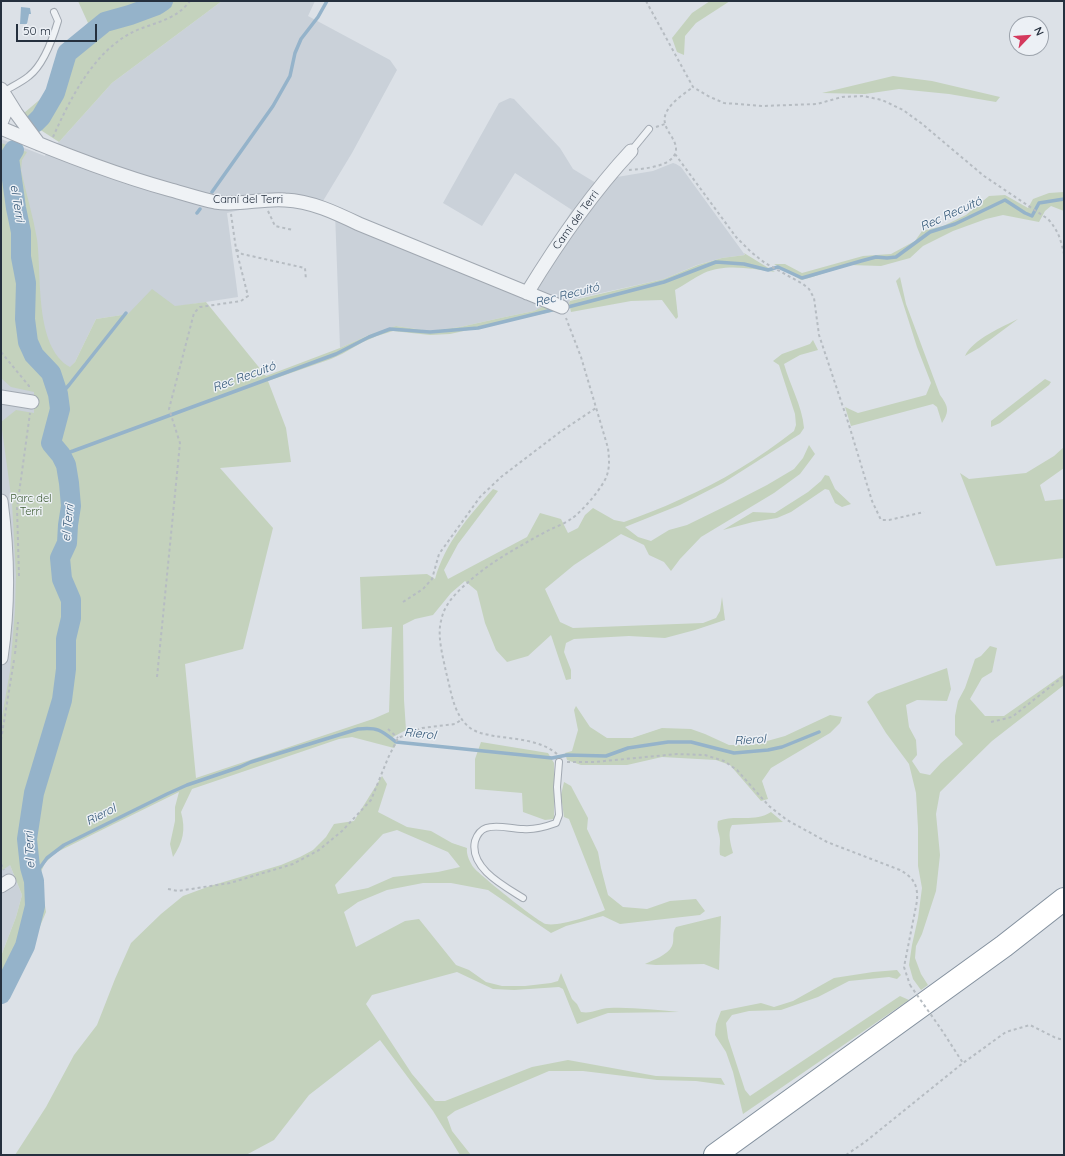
<!DOCTYPE html>
<html>
<head>
<meta charset="utf-8">
<style>
	body { margin:0 }
	#map { position:relative; width:1065px; height:1156px; overflow:hidden; background:#dce1e7; font-family:Quicksand,sans-serif }
	canvas { display:block }
	.frame { position:absolute; inset:0; border:2px solid #25303e; pointer-events:none }
	.north { position:absolute; left:1009px; top:16px; width:40px; height:40px; box-sizing:border-box; background:#ecf0f5; border:1px solid #9ca3ac; border-radius:50%; rotate:65deg; font-size:11px; font-weight:700; line-height:16px; text-align:center; color:#25303e }
	.north::after { content:''; display:block; margin:auto; width:14px; height:18px; background:#d4395d; clip-path:polygon(50% 0,100% 100%,50% 72%,0 100%) }
	.scale { position:absolute; left:16px; top:24px; width:81px; height:18px; box-sizing:border-box; border:2px solid #25303e; border-top:0; padding-left:5px; font-size:12px; line-height:14px; white-space:nowrap; color:#25303e; -webkit-text-stroke:3px #ecf0f5; paint-order:stroke }
</style>
</head>
<body>
<div id="map">
<canvas width="1065" height="1156"></canvas>
<div class="frame"></div>
<div class="north">N</div>
<div class="scale">50 m</div>
</div>
<script>
const ctx = document.querySelector('canvas').getContext('2d');
ctx.lineJoin = 'round';
function fillPath(path, color) {
  ctx.fillStyle = color;
  ctx.fill(path, 'evenodd');
}
function strokePath(path, color, width, dash) {
  ctx.strokeStyle = color;
  ctx.lineWidth = width;
  ctx.lineCap = dash ? 'butt' : 'round';
  ctx.setLineDash(dash || []);
  ctx.stroke(path);
}
function label(font, color, halo, rows, align = 'center') {
  ctx.font = font + ' Quicksand,sans-serif';
  ctx.lineWidth = 3;
  ctx.setLineDash([]);
  ctx.textBaseline = 'middle';
  ctx.strokeStyle = halo;
  ctx.fillStyle = color;
  for (const [text, x, y, turn = 0] of rows) {
    ctx.save();
    ctx.translate(x, y);
    ctx.rotate((+turn || 0) * Math.PI / 180);
    ctx.textAlign = isNaN(turn) ? turn : align;
    if (halo) ctx.strokeText(text, 0, 0);
    ctx.fillText(text, 0, 0);
    ctx.restore();
  }
}
const built = new Path2D(`
	M222,1H315L308,16L390,60L397,70L352,153L323,201L525,287L572,210L515,173L482,226L443,203L499,103L510,98L514,99L560,148L573,169L596,183L605,179L653,171L673,163L676,164L681,167L745,255L722,258L697,265L664,279L570,300L569,303L562,307L544,306L534,311L505,317L460,327L430,331L396,326L369,335L340,348L335,212L310,204L253,207L227,213L238,297L96,319L75,362L34,413L10,865L22,895L16,917L1,956V139L45,156L48,148L59,142L112,83Z`);
const green = new Path2D(`
	M78,1H222L112,83L59,142L36,127L24,113L44,96L58,63L67,46L88,23Z
	M710,1H730L696,23L685,36L684,55L677,52L672,38L692,13Z
	M893,76L932,81L1000,97L996,102L949,94L899,89L865,94L822,93Z
	M1,143L27,152L22,160L21,170C26,193 33,216 37,239C42,275 34,347 70,367L75,362L96,319L128,314L152,289L175,306L206,302L266,376L340,348L369,335L389,328L396,326L430,331L460,327L505,317L534,311L544,306L555,311L450,334L430,335L393,331L377,336L363,342L342,354L331,359L268,381L286,428L291,462L220,468L273,528L243,649L185,664L196,778L373,719L389,712L392,627L362,629L360,577L427,574L435,579C445,543 469,516 493,489L498,491L458,544L444,570L448,579L527,537L540,513L561,519L568,533L578,528L585,515L593,508L614,520L624,522C643,515 662,508 681,499C721,482 759,458 794,431L796,425L795,414L779,365L773,361L782,354L810,344L813,340L818,350L800,355L784,364C790,386 802,405 804,428L800,434L723,483L680,505L625,527L638,537L651,541L669,530L687,525L732,503L767,485L794,469L803,458L809,445L815,454L800,474L774,493L701,537L680,559L671,571L664,562L649,555L644,545L621,534L574,565L545,589L560,622L573,628L703,623L716,618L720,611L722,597L725,620L695,630L665,638L629,636L574,639L566,643L564,652L571,670V679L566,680L551,635L528,656L507,662L496,650L485,623L477,591L465,581L451,593L433,615L415,619L403,625L404,700L406,730L393,737L396,745L394,748L352,737L339,739L192,789L181,812C186,830 183,842 173,857L170,844L175,821V807L179,792L55,853L45,863L40,874L46,912L38,931L1,1001V956L16,917L22,895L10,865L1,871V722L10,671L15,610L16,575L12,503L1,422L16,410L34,413V392L11,387L1,378Z
	M1064,192V211L1051,206L1045,211L1039,222L1003,215L986,219L953,231L923,246L910,258L881,266L850,265L809,278L801,280L774,264H785L802,273L863,256L891,254L915,241L922,231L943,226L966,215L989,196L1005,195L1028,208L1033,199L1049,193Z
	M744,253L775,272C752,269 726,263 704,273C694,278 684,285 675,290L678,317L676,319L662,300L631,301L571,312L569,303L570,301L664,279L698,265L722,258L745,255Z
	M900,277L906,304L940,395C948,406 950,411 942,423L937,407L933,404L851,426L845,407L858,413L926,395L931,383L917,347L896,281Z
	M1018,319L979,348L965,356C973,339 1002,327 1018,319Z
	M1045,379L1051,382L1049,385L1000,423L991,427V421Z
	M1064,447V468L1040,485L1045,501L1064,499V558L996,566L960,473L969,479L1026,473L1054,456Z
	M825,475L829,476L835,489L851,504L842,507L835,503L829,490L825,489L791,512L777,518L753,522L723,530L753,512L775,513L808,492L821,481Z
	M990,646L997,648L992,672L982,678L970,699L985,716H1004L1064,674V685L992,741L940,792L936,814L940,855L936,891L922,934L916,946L915,958L921,974L928,985L921,990L913,979L909,965L912,945L918,918L922,888L918,866V828L916,793L909,764L886,733L867,702L876,694L947,668L951,689L947,701L917,700L906,705L909,727L916,740L917,755L912,761L920,773L930,775L941,763L963,744L955,735V716L958,701L965,688L975,659L981,656Z
	M576,706L590,727L607,738H632L662,728L691,729L705,734L729,745H753L785,736L830,715L842,717L840,723L830,733L771,768L762,781L768,799L761,801L730,765L716,760L662,757L627,765H581L567,760L565,753L572,751L578,730L574,710Z
	M481,742L548,753L554,763V819L545,820L523,812L522,793L475,789V759Z
	M382,776L387,784L378,812L407,827L431,831L452,843L467,848C466,854 470,863 474,868C481,876 538,922 546,924C559,927 593,915 605,910L569,819L564,817L561,795L564,782L571,786L588,818L587,829L598,852L601,868L608,895L623,907L647,909L670,901L696,899L705,911L700,915L620,924L603,916L566,926L551,933L488,890L451,883H423L387,890L358,902L344,912L356,947L405,921L419,919L456,965L469,970L486,982L502,986H525L551,983L558,981L561,973L572,999L577,1004L581,1012C593,1014 599,1008 609,1008C632,1007 656,1010 679,1012L608,1013L577,1024L563,989L559,987L514,990L493,989L457,972L372,995L366,1004L412,1074L435,1101H445L532,1067L568,1060L656,1076L721,1078L725,1085L696,1081L657,1080L583,1071H549L455,1111L447,1117L452,1131L471,1155H460L433,1111L380,1040L309,1095L274,1140L246,1155H15L46,1107L74,1055L97,1025L115,979L131,943L161,914L183,896L210,886L281,865L300,857L313,850L326,837L334,824L354,821ZM397,830L448,852L460,867L438,872L393,877L368,888L338,894L335,885L383,834Z
	M771,812L783,822L732,825C727,833 731,845 733,853L725,857L720,855C719,850 720,846 720,841C720,833 716,830 718,821C735,814 755,823 771,812Z
	M721,916L719,970L704,964L656,965L645,964C653,960 668,955 672,946C675,939 671,934 676,927Z
	M897,970L901,975L897,979L889,977L849,981L818,997L781,1010L749,1011L732,1015L726,1023L728,1038L745,1090L750,1096L900,996L909,1000L743,1114L733,1072L726,1052L715,1035L716,1024L721,1011L761,1003L774,1007L793,1001L834,978L873,972Z`);
const water = new Path2D(`
	M21,7L30,8L31,14H29L27,24H20Z`);
const stream = new Path2D(`
	M212,192L273,106L290,76L295,53L301,39L318,17L327,1
	M197,213L200,209
	M564,308L664,282L716,262L744,264L768,270L778,267L802,278L861,261L876,257L887,258L896,257L930,232L955,224L1005,200L1025,213L1032,216L1039,203L1064,199
	M58,394L62,393L69,385L126,313
	M61,455L73,451L336,354L369,337L390,329L430,332L478,328L556,309
	M34,881L39,869L47,858L64,845L167,794L187,785L240,767L251,762L358,729C378,727 381,730 396,742L552,758L567,755L606,756L628,748L668,742H691L734,753L768,750L782,747L819,732`);
const river = new Path2D(`
	M35,123L41,117L55,93L67,53L105,22L130,15L157,5L163,1
	M1,994L25,946L35,906L34,881L30,867L27,839L34,793L62,700L66,669V639L71,618V600L62,579L60,558L67,543L68,525L71,506L69,483L66,465L61,455L51,443L60,409L58,394L51,373L34,355L28,342L25,319L26,283L21,257V232L16,208L9,158L14,150`);
const path = new Path2D(`
	M646,1L693,87L708,96L724,103L763,106L817,104L842,97L863,96L882,100L903,110L921,123L984,176L1048,219C1058,230 1061,240 1064,254
	M656,127L665,124
	M53,137C70,99 93,53 131,33C146,25 166,22 179,12C183,9 187,5 190,1
	M675,154L736,237L751,252L765,263L803,284L809,289L814,298L819,335L849,425L872,501L881,520H889L924,512
	M629,170C642,169 677,167 676,148C675,136 660,127 666,113C671,102 684,94 693,87
	M268,211L275,226L293,230
	M231,214L236,249L242,254L305,268L306,280
	M1,352L29,386V389
	M19,576L17,508L30,413
	M403,602L423,589L432,579L439,554L480,497L501,477L560,432L596,408
	M15,654L18,622
	M157,677L180,443L169,409L194,313L200,307L241,301L248,296L236,249
	M991,722L1012,717L1064,676
	M388,729L398,738
	M1,740L14,660
	M557,754C541,740 514,739 494,736C485,734 476,733 469,727C453,714 451,690 446,672C443,657 437,636 441,621C444,605 454,595 466,584C490,562 518,547 547,531C555,527 564,524 571,519C581,513 604,486 607,475C610,466 609,457 608,448L581,357L566,318
	M567,762H594L677,754L705,755L724,761L737,770L769,806L787,820L827,842L900,870C914,878 918,885 917,901L904,967L910,985
	M1,864L4,870
	M168,889L178,891L230,883L293,864L319,850L342,831L371,800L388,758L398,738L422,728L455,724L461,720
	M941,1029L963,1063
	M846,1155L865,1142L963,1063L1006,1032L1030,1025L1056,1038L1064,1040`);
const lane = new Path2D(`
	M3,92C11,87 22,82 29,76C43,65 53,38 58,21L54,12
	M631,151L649,129
	M523,898C504,886 469,868 475,841C477,835 480,830 486,828C497,824 511,829 523,829C534,830 545,827 556,823L559,815L557,787L559,762`);
const street = new Path2D(`
	M1,89L16,113L39,144
	M1,123L7,108V99
	M1,128C57,152 113,174 171,190C186,194 201,199 215,202C237,206 263,198 285,200C311,201 336,213 359,224L562,307
	M527,293C558,242 591,194 631,151
	M1,397L32,402
	M1,501C8,553 9,605 1,658
	M1,886L9,881`);
const highway = new Path2D(`
	M715,1155L1004,946L1064,899`);
const pathBridge = new Path2D(`
	M910,985L941,1029`);
const streetNames = [
	["Camí del Terri",248,200],
	["Camí del Terri",576,220,-54]
];
const parkNames = [
	["Parc del",31,499],
	["Terri",31,512]
];
const waterNames = [
	["el Terri",17,203,81],
	["Rec Recuitó",951,214,-24],
	["Rec Recuitó",567,295,-14],
	["Rec Recuitó",244,377,-20],
	["el Terri",68,523,-84],
	["Rierol",420,734,6],
	["Rierol",750,740,-4],
	["Rierol",101,815,-27],
	["el Terri",30,850,-93]
];
fillPath(built, '#cad1d9');
fillPath(green, '#c4d2bd');
fillPath(water, '#95b3ca');
strokePath(stream, '#95b3ca', 3.5);
strokePath(river, '#95b3ca', 20);
strokePath(lane, '#a1a8b1', 8);
strokePath(street, '#a1a8b1', 15);
strokePath(highway, '#83909e', 24);
strokePath(path, '#b6bcc2', 2, [3, 3]);
strokePath(lane, '#eff2f5', 6);
strokePath(street, '#eff2f5', 13);
strokePath(highway, '#fff', 22);
strokePath(pathBridge, '#b6bcc2', 2, [3, 3]);
label('11px', '#25303e', '#ecf0f5', streetNames);
label('11px', '#3d5b32', '#ecf0f5', parkNames);
label('italic 12px', '#2e5374', '#ecf0f5', waterNames);
</script>
</body>
</html>
